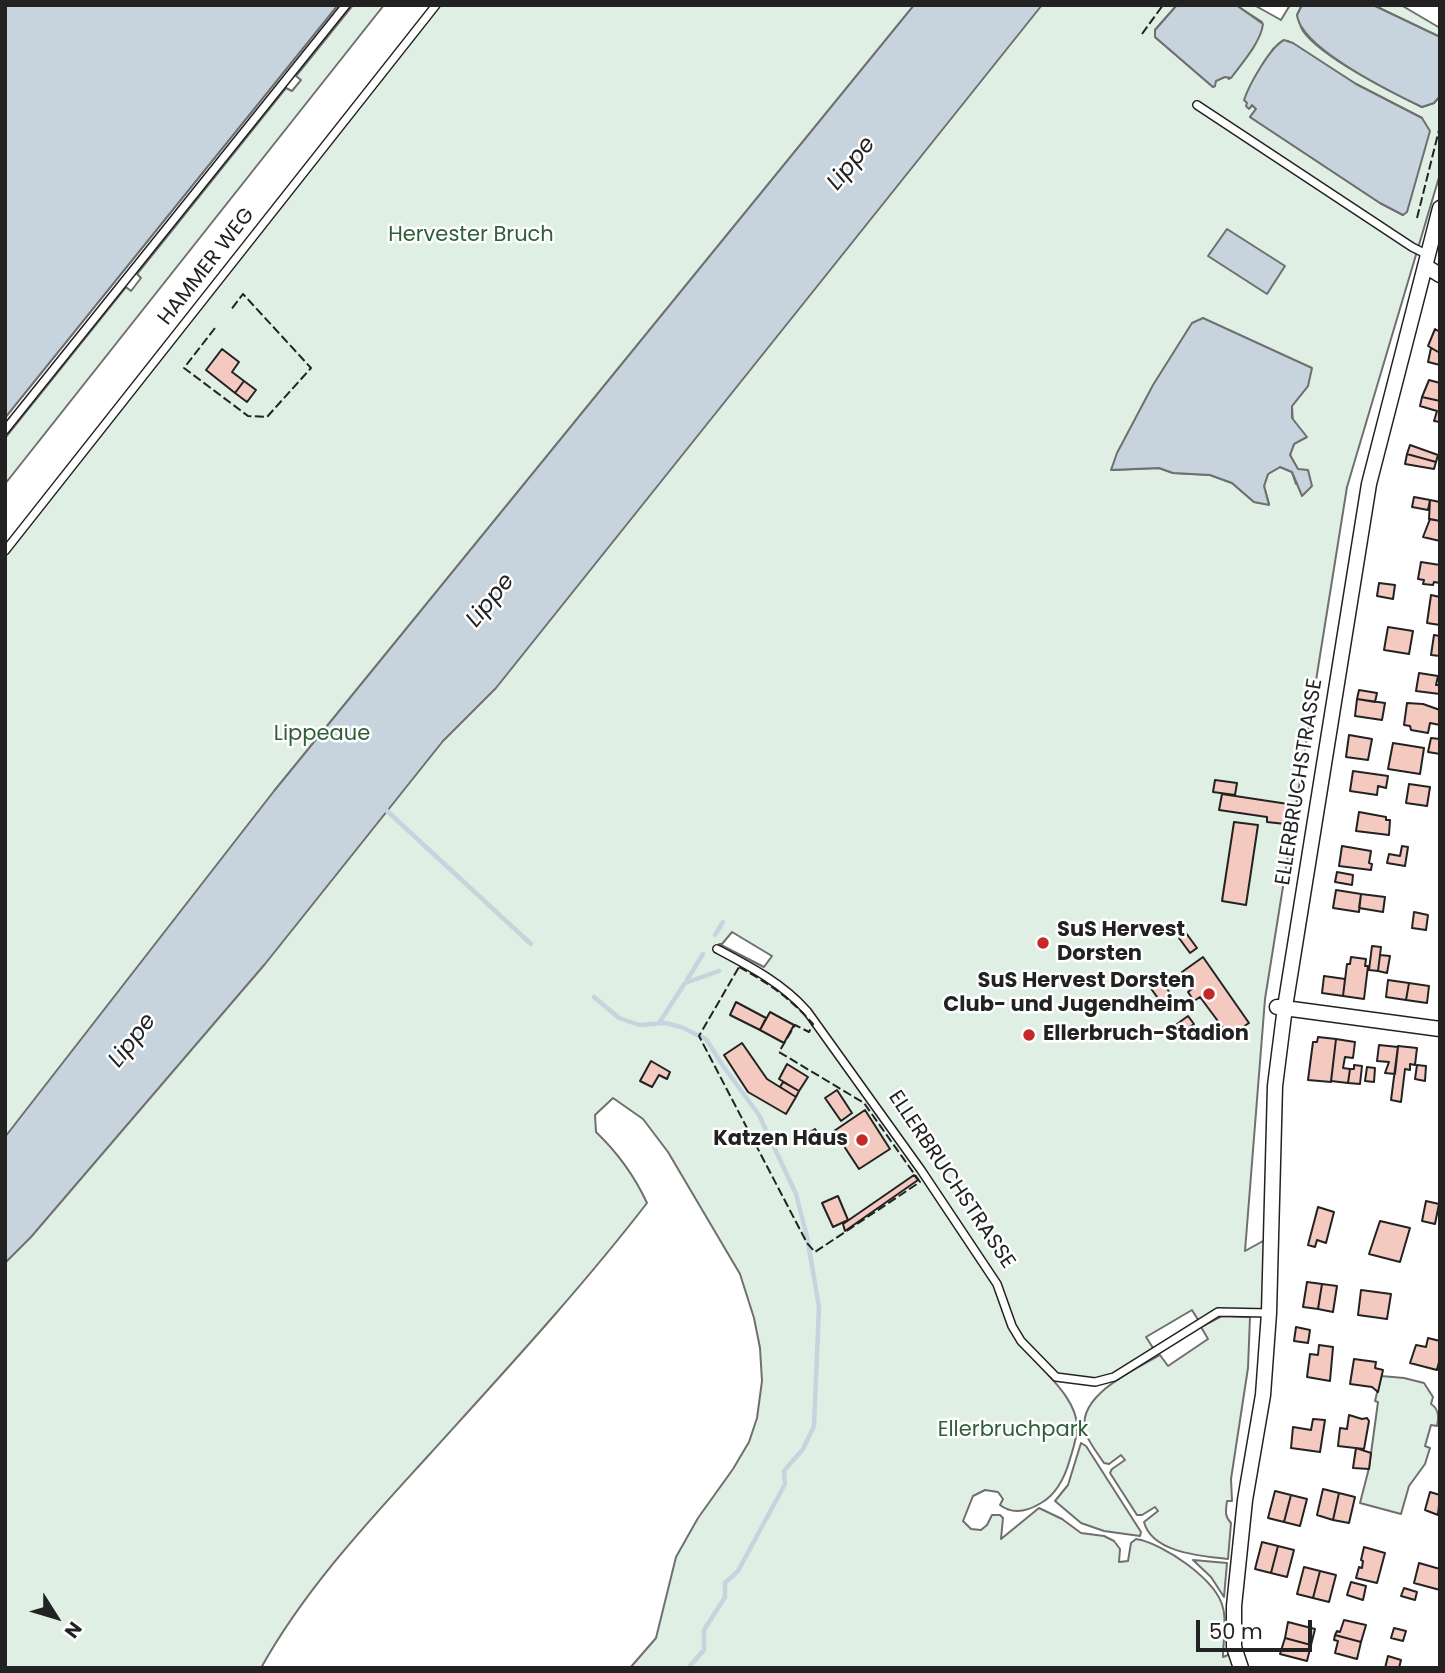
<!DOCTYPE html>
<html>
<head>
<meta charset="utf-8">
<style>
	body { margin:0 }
	#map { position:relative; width:1445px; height:1673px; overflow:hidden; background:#fff; font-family:Poppins,sans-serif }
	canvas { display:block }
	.frame { position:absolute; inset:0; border:7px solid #222; pointer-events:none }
	.north { position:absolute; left:21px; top:1582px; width:70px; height:70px; -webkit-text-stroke:5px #fff; paint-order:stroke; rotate:127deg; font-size:19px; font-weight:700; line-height:28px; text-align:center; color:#222 }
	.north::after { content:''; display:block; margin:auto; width:24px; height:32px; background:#222; clip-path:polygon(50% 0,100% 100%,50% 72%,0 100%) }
	.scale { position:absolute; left:1196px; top:1620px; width:116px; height:32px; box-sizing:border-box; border:4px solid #222; border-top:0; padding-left:9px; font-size:21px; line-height:24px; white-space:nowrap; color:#222; -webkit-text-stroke:5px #fff; paint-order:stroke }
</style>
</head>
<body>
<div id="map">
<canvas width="1445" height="1673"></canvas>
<div class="frame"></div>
<div class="north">N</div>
<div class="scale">50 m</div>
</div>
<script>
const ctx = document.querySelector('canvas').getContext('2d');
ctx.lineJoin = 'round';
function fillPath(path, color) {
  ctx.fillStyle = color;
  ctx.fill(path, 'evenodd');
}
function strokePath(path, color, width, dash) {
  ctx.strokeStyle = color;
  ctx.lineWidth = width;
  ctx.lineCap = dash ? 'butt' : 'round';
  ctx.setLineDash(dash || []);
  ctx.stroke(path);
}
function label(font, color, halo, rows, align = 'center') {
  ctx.font = font + ' Poppins,sans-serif';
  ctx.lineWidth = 5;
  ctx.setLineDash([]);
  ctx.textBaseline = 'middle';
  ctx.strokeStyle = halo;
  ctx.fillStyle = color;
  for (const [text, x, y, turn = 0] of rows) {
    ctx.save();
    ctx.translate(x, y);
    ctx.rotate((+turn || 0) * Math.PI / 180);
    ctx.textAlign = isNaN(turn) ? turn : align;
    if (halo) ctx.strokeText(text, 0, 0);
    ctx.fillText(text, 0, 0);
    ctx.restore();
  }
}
const green = new Path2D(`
	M353,5H384L5,484V438L126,287L131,291L141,278L137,274L286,88L292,91L301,80L296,76Z
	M439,5H1177L1155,30V37L1213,87L1215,81L1226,76L1229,79C1245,63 1253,42 1262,22L1236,5H1254L1281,20L1290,5H1302L1297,15C1299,21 1300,26 1303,31C1321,57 1392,93 1422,107L1434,103L1440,96V174L1347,487L1265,999L1245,1251L1272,1236L1269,1313L1218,1312L1200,1323L1192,1310L1146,1337L1155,1351L1133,1367L1095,1382L1056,1377L1009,1324C1024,1360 1077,1390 1077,1427C1077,1438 1073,1449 1070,1459C1065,1477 1057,1494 1041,1503C1028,1511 1013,1515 1000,1505L1003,1499L998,1492L985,1490L973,1496L963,1521L971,1529L981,1530L987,1525L992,1515H1000L1003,1518L1001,1539L1039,1508L1062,1519L1081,1533L1104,1536L1114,1541L1120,1549L1119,1562L1128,1561L1131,1543L1136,1539C1163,1543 1217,1580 1223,1608C1227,1622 1223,1642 1223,1657L1233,1653L1239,1668H630L656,1638L676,1557L698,1518L733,1469L749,1442L757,1418L762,1381L760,1348L754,1318L740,1274L668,1152L643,1119L613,1098L595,1115L596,1132C619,1154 634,1175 647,1203C579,1291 503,1373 428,1456C368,1522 305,1589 261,1668H5V548ZM1288,41L1356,84L1422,118L1403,215L1380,203L1250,117L1256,109L1252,105L1250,108L1247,103L1263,67L1273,49ZM1308,386L1292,406L1294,444L1290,455L1298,470L1296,484L1292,472L1280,467L1268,474L1264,486L1269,504L1254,502L1232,483L1210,475L1173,473L1159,468L1112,470ZM732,932L772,956L764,967L719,944H722Z
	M1373,5H1401L1440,28V37Z
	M1222,1316L1250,1317L1248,1368L1231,1479L1232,1501H1227C1226,1510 1224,1516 1231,1523L1228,1559C1202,1556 1152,1553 1144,1522L1158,1511L1155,1507L1142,1515H1137L1110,1473L1112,1469L1125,1460L1121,1455L1109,1464L1104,1463C1098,1454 1090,1444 1086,1434C1073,1396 1135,1370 1160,1355L1168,1366L1208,1339L1201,1327Z
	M1381,1376L1404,1378L1424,1383L1433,1397L1431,1404C1439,1409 1439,1417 1437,1426L1431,1425L1425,1446L1430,1448L1425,1464L1409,1486L1401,1514L1360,1503L1369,1468L1378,1402L1375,1401Z
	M1081,1443L1086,1446L1141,1532L1140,1536L1104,1531L1081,1523L1055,1501L1068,1485Z
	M1193,1560L1227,1563L1224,1597L1211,1577Z`);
const water = new Path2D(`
	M5,5H338L5,418Z
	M914,5H1042L496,688L443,741L265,964L31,1237L5,1263V1137L274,791Z
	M1177,5H1236L1263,24C1261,42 1242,63 1231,78L1225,77L1216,81L1215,86L1213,87L1155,37V30Z
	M1302,5H1373L1440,37V96L1434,103L1422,107C1393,93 1301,48 1297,15Z
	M1284,40L1293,43L1356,84L1422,118L1430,131L1407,212L1403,215L1380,203L1250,117L1256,109L1252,105L1249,109L1246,106L1247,103L1244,100C1249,85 1270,47 1284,40Z
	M1227,229L1285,266L1267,294L1208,256Z
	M1203,318L1312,368L1308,386L1292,406V418L1307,437L1294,444L1290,455L1298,469L1308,470L1312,486L1302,496L1292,472L1280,467L1268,474L1264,486L1269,505L1254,502L1232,483L1210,475L1173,473L1159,468L1111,470L1117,453L1153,385L1192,323Z`);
const stream = new Path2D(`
	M386,810L531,944
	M715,935L723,922
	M687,980L703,954
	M594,997L619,1018L639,1025L665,1023L681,1027L706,1039L723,1066L759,1115L796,1194L807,1237L819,1307L814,1426L803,1449L784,1471L785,1484L738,1571L725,1583V1597L704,1630V1650L688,1668
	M659,1023L685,983L719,971`);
const building = new Path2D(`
	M1435,329L1440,332V353L1428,346Z
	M1431,348L1440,353V365L1428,362Z
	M222,349L239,362L232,372L244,381L235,393L206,370Z
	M1429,380L1440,383V401L1422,397Z
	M244,381L256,390L247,402L235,393Z
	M1422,397L1440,401V422L1434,421L1437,411L1420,406Z
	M1410,445L1438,455L1436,462L1407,454Z
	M1407,454L1436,462L1434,469L1405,464Z
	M1414,497L1430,500L1428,510L1412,507Z
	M1430,500L1440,502V521L1429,519Z
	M1430,519L1440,521V541L1423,537Z
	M1421,562L1440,565V583L1434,582L1433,585L1423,584L1424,580L1418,579Z
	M1379,583L1395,585L1393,599L1377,596Z
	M1431,595L1440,597V625L1427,623Z
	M1388,627L1413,631L1409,654L1384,650Z
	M1434,635L1440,636V656L1431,655Z
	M1419,673L1438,676L1436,685H1440V694L1416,691Z
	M1359,690L1377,693L1375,702L1357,699Z
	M1357,699L1385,703L1382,720L1355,716Z
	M1407,703L1423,704L1440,710V725L1430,723L1428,733L1411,730L1410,726L1404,725Z
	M1349,735L1372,739L1368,760L1346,757Z
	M1431,738L1440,739V754L1428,752Z
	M1393,743L1424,748L1420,774L1388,769Z
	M1353,771L1388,776L1386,788L1378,786L1377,795L1350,791Z
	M1215,780L1237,783L1235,795L1213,792Z
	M1409,784L1430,787L1427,806L1406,803Z
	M1222,794L1288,804L1285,824L1267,822V817L1219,810Z
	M1359,812L1386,817V820H1390L1389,835L1356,831Z
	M1234,822L1258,825L1246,905L1222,901Z
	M1342,846L1371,851L1369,863L1372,864L1371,870L1339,866Z
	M1402,846L1408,847L1405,866L1387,863L1389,854L1400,856Z
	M1337,872L1353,875L1352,885L1335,882Z
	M1336,890L1361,894L1359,912L1333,908Z
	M1361,894L1385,897L1383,912L1359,908Z
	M1414,912L1428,915L1426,930L1412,928Z
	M1186,933L1197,948L1190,953L1179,938Z
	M1372,946L1381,947L1378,971L1369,970Z
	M1380,955L1390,956L1387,973L1378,971Z
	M1203,957L1249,1023L1229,1036L1200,997L1194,1001L1188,992L1193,988L1182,972Z
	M1351,957L1366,959L1365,966H1368L1364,999L1343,996L1347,964H1350Z
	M1159,976L1175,1001L1165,1008L1147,983Z
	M1324,976L1345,979L1343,996L1322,993Z
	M1388,980L1409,983L1406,1000L1386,997Z
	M1409,983L1429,986L1427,1003L1406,1000Z
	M736,1002L766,1018L760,1030L730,1015Z
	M770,1012L794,1025L784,1043L760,1030Z
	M1188,1016L1194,1024L1182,1032L1177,1024Z
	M1318,1037L1336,1039L1331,1082L1308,1080L1313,1042H1317Z
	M1336,1039L1355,1042L1353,1058L1345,1057L1343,1068L1350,1069L1348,1083L1331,1081Z
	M742,1043L767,1079L796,1097L786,1114L748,1092L724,1055Z
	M1379,1045L1398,1047L1395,1074L1385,1073L1389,1062L1377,1061Z
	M1398,1046L1417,1048L1415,1065L1410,1064V1070L1405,1069L1401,1102L1391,1100Z
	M651,1061L670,1072L667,1079L659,1075L652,1087L640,1081Z
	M787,1064L808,1077L799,1091L779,1079Z
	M1354,1065L1362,1066L1360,1084L1348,1083L1350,1069H1354Z
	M1417,1065L1426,1066L1425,1081L1415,1079Z
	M1367,1067L1375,1068L1374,1082L1365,1081Z
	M783,1082L799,1091L796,1097L780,1087Z
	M837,1090L852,1113L841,1121L825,1098Z
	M865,1110L890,1149L859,1169L834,1131Z
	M815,1129L821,1138L811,1146L804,1136Z
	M914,1175L918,1180L845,1231L843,1224Z
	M838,1196L848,1220L833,1227L822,1203Z
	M1426,1201L1439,1204L1435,1224L1422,1221Z
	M1318,1207L1334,1212L1326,1243L1317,1240L1315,1247L1308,1245Z
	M1380,1221L1410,1228L1400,1262L1369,1254Z
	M1307,1282L1322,1284L1318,1309L1303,1307Z
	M1322,1284L1337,1286L1333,1312L1318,1309Z
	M1361,1290L1391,1294L1387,1319L1358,1315Z
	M1296,1327L1310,1330L1308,1343L1294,1341Z
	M1428,1338L1440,1341V1358L1437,1370L1410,1363L1416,1345L1426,1347Z
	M1319,1345L1333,1347L1330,1381L1307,1377L1310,1354L1318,1355Z
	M1354,1359L1376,1362L1375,1368L1383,1370L1378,1392L1372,1387L1350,1384Z
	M1349,1415L1362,1419L1367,1418L1369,1421L1364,1449L1338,1446L1340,1428L1347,1429Z
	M1313,1419L1325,1420L1320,1452L1291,1448L1293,1427L1311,1430Z
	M1356,1448L1371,1453L1369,1469L1353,1468Z
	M1323,1489L1339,1493L1333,1520L1317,1515Z
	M1275,1491L1291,1495L1284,1522L1268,1518Z
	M1430,1492L1440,1495L1438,1515L1425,1510Z
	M1339,1493L1355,1497L1349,1523L1333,1520Z
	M1291,1495L1307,1499L1300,1526L1284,1522Z
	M1262,1542L1278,1546L1271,1573L1255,1569Z
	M1278,1546L1294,1550L1287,1577L1271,1573Z
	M1364,1547L1385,1553L1377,1583L1356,1578L1359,1567L1362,1568L1363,1561L1361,1560Z
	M1419,1563L1440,1569V1590L1414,1583Z
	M1304,1567L1320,1571L1313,1598L1297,1594Z
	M1320,1571L1336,1575L1329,1602L1313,1598Z
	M1351,1582L1366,1586L1363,1600L1347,1595Z
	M1404,1588L1417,1592L1415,1600L1401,1596Z
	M1344,1620L1366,1625L1361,1642L1335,1635L1337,1631L1340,1632Z
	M1288,1622L1315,1629L1311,1645L1285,1638Z
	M1394,1628L1406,1631L1403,1641L1391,1638Z
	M1335,1635L1361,1642L1357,1659L1335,1653L1338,1641L1334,1640Z
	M1285,1638L1311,1645L1307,1661L1280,1654Z
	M1388,1656L1401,1660L1399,1668H1385Z`);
const lane = new Path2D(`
	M1197,105L1412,247L1428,255
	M5,430L346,5
	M5,551L436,5
	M717,949C751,967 782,983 807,1011L921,1170L997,1284L1012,1326L1021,1341L1056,1377L1095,1382L1114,1377L1218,1312L1269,1313`);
const street = new Path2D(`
	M1425,266L1440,275
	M1277,1007L1440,1029
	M1241,1668L1234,1647V1606L1245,1500L1263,1395L1269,1313L1275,1086L1285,1007L1369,484L1440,208`);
const fence = new Path2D(`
	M1142,34L1163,5
	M1417,218L1440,126
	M215,328L184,368L248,416L267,417L311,368L243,294L230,311
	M739,967C770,984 790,998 813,1024L809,1032L795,1025L779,1052L864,1103L920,1182L815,1252L807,1243L699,1036Z`);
const markers = [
	[1043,943,7,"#c62828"],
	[1209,994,7,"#c62828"],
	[1029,1035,7,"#c62828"],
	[862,1140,7,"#c62828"]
];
const parkNames = [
	["Hervester Bruch",471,236],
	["Lippeaue",322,735],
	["Ellerbruchpark",1013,1431]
];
const streetNames = [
	["HAMMER WEG",207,267,-52],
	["ELLERBRUCHSTRASSE",1300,782,-81],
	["ELLERBRUCHSTRASSE",951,1180,56]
];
const poiNames = [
	["SuS Hervest",1057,931],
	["Dorsten",1057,955],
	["SuS Hervest Dorsten",1195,982,"right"],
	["Club- und Jugendheim",1195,1006,"right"],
	["Ellerbruch-Stadion",1043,1035],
	["Katzen Haus",848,1140,"right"]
];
const waterNames = [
	["Lippe",852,164,-51],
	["Lippe",491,601,-51],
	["Lippe",133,1041,-52]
];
fillPath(green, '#e0efe3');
strokePath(green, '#6f6f6f', 2);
fillPath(water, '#c7d3dd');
strokePath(water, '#6f6f6f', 2);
strokePath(stream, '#c7d3dd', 4.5);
fillPath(building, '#f3c9c0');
strokePath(building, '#222', 2);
strokePath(lane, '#222', 10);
strokePath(street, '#222', 17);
strokePath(lane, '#fff', 7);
strokePath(street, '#fff', 14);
strokePath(fence, '#222', 2, [9, 3.5]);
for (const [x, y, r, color] of markers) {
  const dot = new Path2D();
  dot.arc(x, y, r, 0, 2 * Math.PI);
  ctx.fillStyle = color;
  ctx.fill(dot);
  strokePath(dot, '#fff', 2.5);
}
label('21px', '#2f5e38', '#fff', parkNames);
label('21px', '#222', '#fff', streetNames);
label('bold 21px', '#222', '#fff', poiNames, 'left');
label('italic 23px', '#222', '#fff', waterNames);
</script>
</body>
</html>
